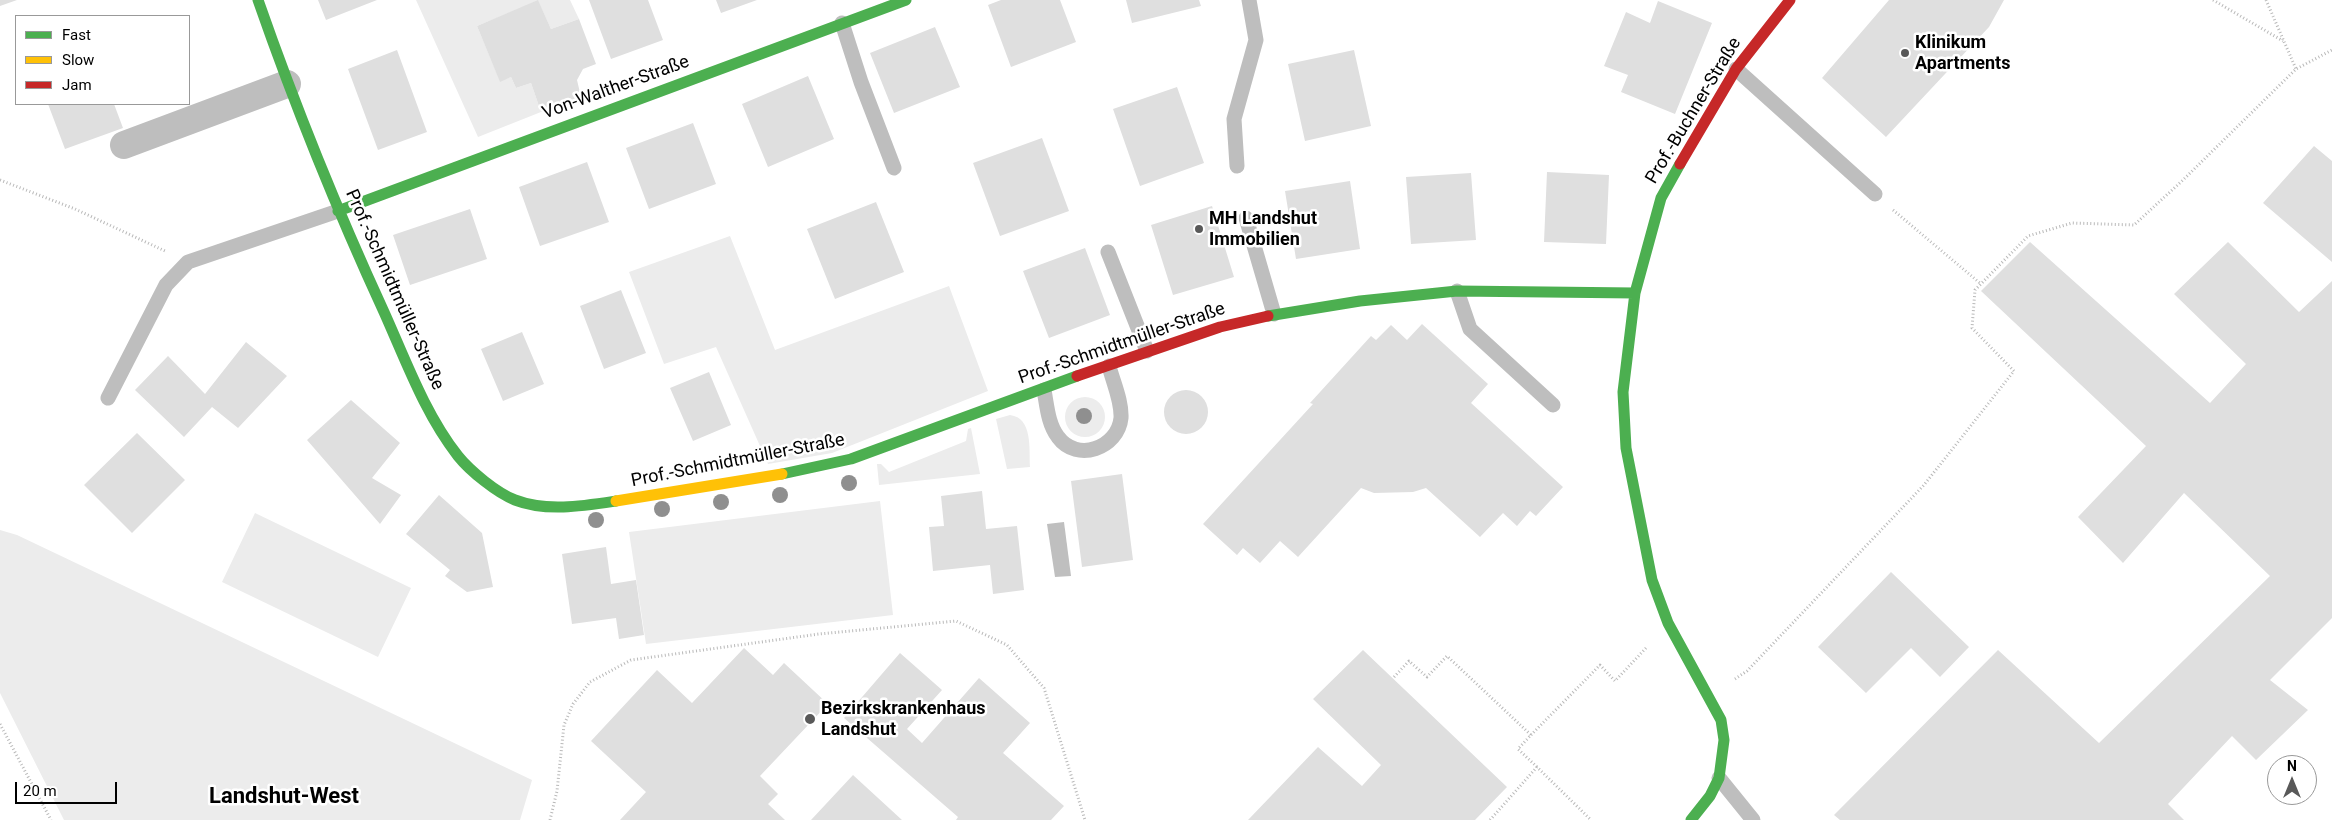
<!DOCTYPE html>
<html>
<head>
<meta charset="utf-8">
<style>
	body { margin:0 }
	#map { position:relative; width:2332px; height:820px; overflow:hidden; background:#fff; font-family:Roboto,sans-serif }
	canvas { display:block }
	.legend { position:absolute; left:15px; top:15px; width:175px; height:90px; box-sizing:border-box; background:#fff; border:1px solid #999; margin:0; padding:6px 9px; list-style:none; font-size:15px; color:#000 }
	.legend li { display:flex; align-items:center; gap:10px; height:25px }
	.legend b { width:25px; border:1px solid #999 }
	.north { position:absolute; left:2267px; top:755px; width:50px; height:50px; box-sizing:border-box; background:#fff; border:1px solid #999; border-radius:50%; rotate:0deg; font-size:14px; font-weight:700; line-height:20px; text-align:center; color:#000 }
	.north::after { content:''; display:block; margin:auto; width:18px; height:22px; background:#595959; clip-path:polygon(50% 0,100% 100%,50% 72%,0 100%) }
	.scale { position:absolute; left:15px; top:782px; width:102px; height:22px; box-sizing:border-box; border:2px solid #000; border-top:0; padding-left:6px; font-size:15px; line-height:18px; white-space:nowrap; color:#000; -webkit-text-stroke:4px #fff; paint-order:stroke }
</style>
</head>
<body>
<div id="map">
<canvas width="2332" height="820"></canvas>
<ul class="legend">
<li><b style="height:6px;background:#4caf50"></b>Fast</li>
<li><b style="height:6px;background:#ffc107"></b>Slow</li>
<li><b style="height:6px;background:#c62828"></b>Jam</li>
</ul>
<div class="north">N</div>
<div class="scale">20 m</div>
</div>
<script>
const ctx = document.querySelector('canvas').getContext('2d');
ctx.lineJoin = 'round';
function fillPath(path, color) {
  ctx.fillStyle = color;
  ctx.fill(path, 'evenodd');
}
function strokePath(path, color, width, dash) {
  ctx.strokeStyle = color;
  ctx.lineWidth = width;
  ctx.lineCap = dash ? 'butt' : 'round';
  ctx.setLineDash(dash || []);
  ctx.stroke(path);
}
function label(font, color, halo, rows, align = 'center') {
  ctx.font = font + ' Roboto,sans-serif';
  ctx.lineWidth = 5;
  ctx.setLineDash([]);
  ctx.textBaseline = 'middle';
  ctx.strokeStyle = halo;
  ctx.fillStyle = color;
  for (const [text, x, y, turn = 0] of rows) {
    ctx.save();
    ctx.translate(x, y);
    ctx.rotate((+turn || 0) * Math.PI / 180);
    ctx.textAlign = isNaN(turn) ? turn : align;
    if (halo) ctx.strokeText(text, 0, 0);
    ctx.fillText(text, 0, 0);
    ctx.restore();
  }
}
const green = new Path2D(`
	M416,0H570L579,19L551,29L538,1L477,26L500,81L511,77L516,88L531,83L541,112L478,137Z
	M730,236L775,350L949,286L988,391L832,453L768,464L716,347L664,364L629,272Z
	M1065 417a20 20 0 1 1 40 0a20 20 0 1 1-40 0Z
	M1010,415C1033,418 1029,449 1030,467L1007,469L996,419Z
	M971,428L980,474L879,485L877,464H881L889,472L966,441L968,429Z
	M880,501L893,615L646,644L629,532Z
	M255,513L411,588L378,657L222,582Z
	M0,530L17,535L532,780L520,820H64L0,693Z`);
const water = new Path2D(`
	M1064,522L1071,576L1055,577L1047,524Z`);
const building = new Path2D(`
	M0,0H17L0,6Z
	M318,0H377L326,20Z
	M538,0L551,29L579,19L596,64L583,69L577,80L581,97L541,112L531,83L516,88L511,77L500,82L477,26Z
	M589,0H648L663,40L611,59Z
	M716,0H757L721,13Z
	M1001,0H1060L1076,42L1011,67L988,5Z
	M1126,0H1199L1201,6L1132,23Z
	M1889,0H2004L1989,27L1886,137L1822,78Z
	M1658,1L1712,23L1675,114L1621,92L1628,75L1604,66L1626,12L1650,23Z
	M935,27L960,87L894,113L870,53Z
	M397,50L427,132L378,150L348,69Z
	M1354,50L1371,126L1305,141L1288,64Z
	M808,76L834,139L768,167L742,104Z
	M1177,87L1204,163L1140,186L1113,109Z
	M48,104H114L123,128L65,149Z
	M693,123L716,184L649,209L626,148Z
	M1042,138L1069,211L1000,236L973,163Z
	M2314,146L2332,161V262L2263,203Z
	M587,162L609,222L540,246L519,187Z
	M1547,172L1609,175L1606,244L1544,242Z
	M1471,173L1476,240L1411,244L1406,177Z
	M1350,181L1360,249L1296,259L1285,191Z
	M876,202L904,272L835,299L807,229Z
	M1212,206L1234,277L1173,295L1151,225Z
	M470,209L487,259L410,285L393,235Z
	M2030,242L2210,403L2246,364L2174,294L2228,242L2299,312L2332,281V618L2270,680L2308,710L2256,760L2232,736L2168,804L2184,820H1840L1834,815L1998,650L2099,743L2270,576L2184,493L2123,563L2078,517L2146,446L1981,291Z
	M1085,248L1110,315L1049,338L1023,271Z
	M621,290L646,353L604,369L580,306Z
	M1422,324L1488,384L1471,403L1563,487L1536,516L1530,511L1517,526L1503,513L1480,537L1426,488L1413,492L1374,493L1361,488L1298,557L1280,541L1260,563L1243,548L1237,555L1203,524L1313,404L1310,403L1371,336L1376,340L1391,325L1407,340Z
	M522,332L544,384L503,401L481,349Z
	M246,342L287,376L238,428L212,407L184,437L135,390L168,356L205,394Z
	M709,372L731,425L693,441L670,388Z
	M1164 412a22 22 0 1 1 44 0a22 22 0 1 1-44 0Z
	M351,400L400,443L372,478L401,495L380,524L307,440Z
	M137,433L185,480L132,533L84,485Z
	M1122,474L1133,560L1082,567L1071,481Z
	M982,491L986,529L1017,526L1024,590L993,594L990,565L933,571L929,527L944,526L941,496Z
	M439,495L482,533L493,587L467,592L445,576L450,570L406,534Z
	M606,547L611,584L636,580L644,635L619,639L616,618L572,624L562,554Z
	M1891,572L1969,647L1940,677L1911,648L1866,693L1818,647Z
	M744,648L773,675L784,663L828,704L760,776L778,794L768,804L785,820H620L646,792L591,741L657,670L692,703Z
	M1363,650L1507,787L1475,820H1248L1318,747L1362,786L1381,765L1313,699Z
	M900,653L942,690L907,729L922,743L979,678L1030,723L1003,753L1064,806L1051,820H956L958,817L844,718Z
	M853,775L902,820H811Z`);
const path = new Path2D(`
	M2213,0L2283,41
	M2266,0L2296,69
	M0,180L75,209L165,251
	M1893,210L1981,284
	M1394,677L1409,661L1427,677L1447,656L1531,735L1518,749L1537,767
	M1735,679L1747,671L1924,485L2014,371L1972,328L1975,290L2028,236L2072,223L2134,225L2183,180L2296,69L2332,50
	M0,724L51,820
	M1531,735L1600,665L1615,681L1646,648
	M550,820L557,791L564,725L573,704L590,682L631,660L819,634L956,621L1007,645L1044,688L1085,820
	M1490,820L1537,767L1591,820`);
const lane = new Path2D(`
	M842,23L861,82L894,168
	M1736,69L1875,194
	M1237,166L1234,119L1256,40L1249,0
	M1246,218L1274,314
	M1108,252L1147,351
	M1457,291L1470,329L1553,405
	M1044,390C1047,406 1048,424 1058,437C1077,463 1118,448 1121,418C1122,401 1113,382 1109,366
	M108,398L166,285L188,262L338,211
	M1719,778L1753,820`);
const street = new Path2D(`
	M124,145L287,84`);
const fast = new Path2D(`
	M258,0C295,106 337,210 384,312C406,361 425,414 458,456C470,471 497,493 515,500C546,512 583,506 616,501
	M1680,164L1661,198L1635,293L1623,392L1626,448L1652,580L1668,623L1721,720L1724,740L1719,778L1710,796L1691,820
	M338,211L906,0
	M1268,316L1360,301L1457,291L1635,293
	M782,474L851,459L1077,376`);
const slow = new Path2D(`
	M616,501L782,474`);
const jam = new Path2D(`
	M1680,164L1736,69L1790,0
	M1077,376L1220,327L1268,316`);
const trees = [
	[1084,416],
	[849,483],
	[780,495],
	[721,502],
	[662,509],
	[596,520]
];
const markers = [
	[1905,53,5,"#595959"],
	[1199,229,5,"#595959"],
	[810,719,6,"#595959"]
];
const poiNames = [
	["Klinikum",1915,43],
	["Apartments",1915,64],
	["MH Landshut",1209,219],
	["Immobilien",1209,240],
	["Bezirkskrankenhaus",821,709],
	["Landshut",821,730]
];
const streetNames = [
	["Von-Walther-Straße",616,88,-20],
	["Prof.-Buchner-Straße",1694,111,-59],
	["Prof.-Schmidtmüller-Straße",394,290,66],
	["Prof.-Schmidtmüller-Straße",1122,344,-19],
	["Prof.-Schmidtmüller-Straße",738,461,-11]
];
const districtNames = [
	["Landshut-West",284,797]
];
fillPath(green, '#ececec');
fillPath(water, '#bfbfbf');
fillPath(building, '#dfdfdf');
strokePath(path, '#b9b9b9', 3, [1, 2.5]);
strokePath(lane, '#bebebe', 15);
strokePath(street, '#bebebe', 28);
strokePath(fast, '#4caf50', 11);
strokePath(slow, '#ffc107', 11);
strokePath(jam, '#c62828', 11);
ctx.fillStyle = '#8f8f8f';
for (const [x, y] of trees) {
  ctx.beginPath();
  ctx.arc(x, y, 8, 0, 2 * Math.PI);
  ctx.fill();
}
for (const [x, y, r, color] of markers) {
  const dot = new Path2D();
  dot.arc(x, y, r, 0, 2 * Math.PI);
  ctx.fillStyle = color;
  ctx.fill(dot);
  strokePath(dot, '#fff', 2);
}
label('bold 18px', '#000', '#fff', poiNames, 'left');
label('18px', '#000', '#fff', streetNames);
label('bold 22px', '#000', '#fff', districtNames);
</script>
</body>
</html>
